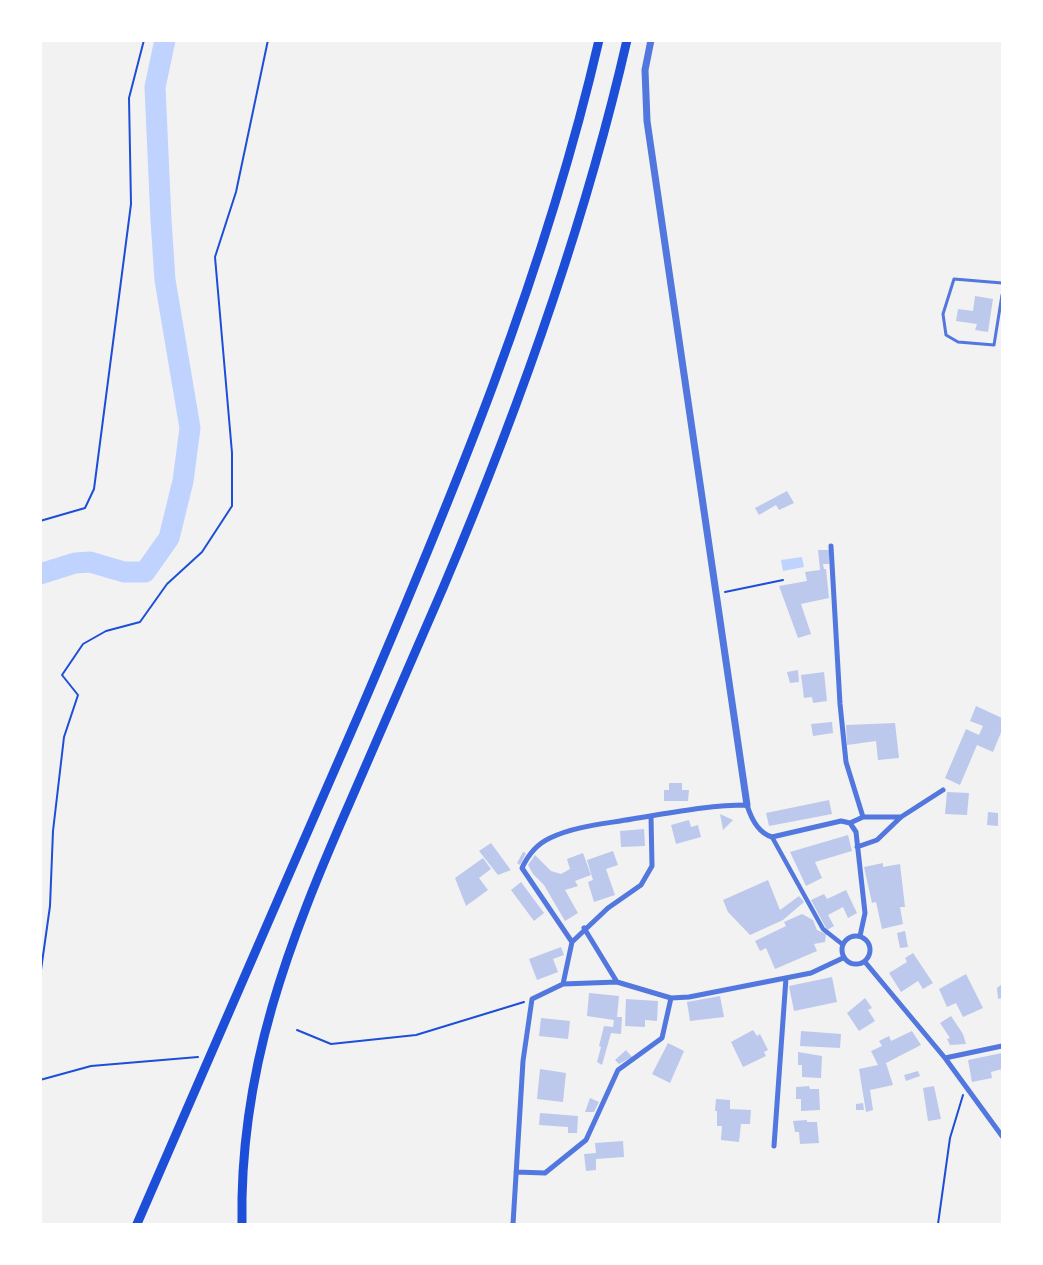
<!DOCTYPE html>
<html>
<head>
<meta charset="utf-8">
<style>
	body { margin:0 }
	#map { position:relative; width:1043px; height:1265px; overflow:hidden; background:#f2f2f2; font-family:"IBM Plex Sans",sans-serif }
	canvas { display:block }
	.frame { position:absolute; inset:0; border:42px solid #fff; pointer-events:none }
</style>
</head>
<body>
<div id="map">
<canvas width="1043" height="1265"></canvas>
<div class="frame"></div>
</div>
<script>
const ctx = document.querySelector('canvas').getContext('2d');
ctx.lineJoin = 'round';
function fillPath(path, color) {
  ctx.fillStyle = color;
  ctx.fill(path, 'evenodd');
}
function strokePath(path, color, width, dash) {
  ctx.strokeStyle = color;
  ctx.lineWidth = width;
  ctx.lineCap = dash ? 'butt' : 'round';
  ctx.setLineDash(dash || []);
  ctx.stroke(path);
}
const water = new Path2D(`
	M802,557L804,567L783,571L781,560Z`);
const river = new Path2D(`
	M40,574L75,563L90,562L124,572H145L169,538L183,481L190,428L165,280L161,220L155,87L165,40`);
const building = new Path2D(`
	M975,296L993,299L988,332L975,330L977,324L956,321L958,309L973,311Z
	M787,491L794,503L779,510L776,505L759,515L755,508Z
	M818,550H829V564H823L824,569H826L829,598L801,604L811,634L798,638L779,586L807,581L805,572L820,570Z
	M798,670L799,682L790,683L787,672Z
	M824,672L827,701L813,703L812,697L804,698L801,675Z
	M976,706L1002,718V730L993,752L977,745L960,785L945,778L966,729L979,735L983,726L970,721Z
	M832,722L833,733L813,736L811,724Z
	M895,723L899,758L878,760L876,741L847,745L846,725Z
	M669,783H682V790H689L688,801H664V790H669Z
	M947,792L969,793L967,815L945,814Z
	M829,800L832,814L769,826L766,813Z
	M988,812L998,813V826L987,825Z
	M720,814L733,820L723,830Z
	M689,820L691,827L698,825L701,837L676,844L671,825Z
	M644,829L645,846L621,847L620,831Z
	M848,835L852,851L815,862L822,878L806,886L790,852Z
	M491,843L510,869L511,870L498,875L479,851Z
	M613,851L618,865L606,869L615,895L594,902L588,882L593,880L587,860Z
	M523,852L526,853L520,865L517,863Z
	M583,853L591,875L575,881L578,886L565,890L578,913L565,921L544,885L533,874L528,865L535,855L551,871L561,874L570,869L567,859Z
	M483,858L491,869L479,878L488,890L466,906L455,878Z
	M883,863V867L900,864L905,907H900L903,924L882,929L876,902L872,903L864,867Z
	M768,880L780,910L799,896L804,902L783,920L750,935L728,912L723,900Z
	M521,882L544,913L534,921L511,890Z
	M846,890L857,913L848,918L843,907L828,915L834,926L827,930L811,900L824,894L827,899Z
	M802,914L813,920L817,930L826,934L825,942L814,944L817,951L775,969L766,948L760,951L755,941L786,926L784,922Z
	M905,931L908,947L900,948L897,933Z
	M561,947L564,955L553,959L558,972L537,980L529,959Z
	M913,953L933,983L923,989L918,981L901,992L889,973L907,962L905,958Z
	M966,974L983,1008L963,1017L956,1003L947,1007L939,989Z
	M832,977L837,1002L794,1011L789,986Z
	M1002,984V998L998,999L997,988Z
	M589,993L619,996L617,1017H622L621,1034L611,1033L602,1065L597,1062L601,1047L599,1046L604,1026L613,1027L614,1020L587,1016Z
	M720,996L724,1017L690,1021L687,1002Z
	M865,998L872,1008L868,1010L875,1021L859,1031L847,1013Z
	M626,999L658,1001L657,1021L645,1020V1027L625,1026Z
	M951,1016L963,1034L966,1044L950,1045L947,1039L950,1038L940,1023Z
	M541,1018L570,1021L568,1039L539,1036Z
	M753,1030L757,1036L760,1034L768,1050L764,1052L766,1056L743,1067L731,1042Z
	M801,1031L841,1034L840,1048L800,1046Z
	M912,1031L921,1045L886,1063L893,1085L870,1090L873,1110L866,1112L859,1069L878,1065L871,1051L882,1046L879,1041L889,1036L891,1041Z
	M668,1043L684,1051L670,1083L652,1074Z
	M626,1050L632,1057L619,1064L615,1060Z
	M798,1052L822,1056L821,1078L802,1077V1065H798Z
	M1002,1053V1069L991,1072L992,1078L972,1082L968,1060Z
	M540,1069L566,1073L563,1102L537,1099Z
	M918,1071L920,1076L906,1081L904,1075Z
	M809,1086L810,1089H819L820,1110L801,1111V1099H796V1087Z
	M934,1086L941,1119L928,1121L923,1088Z
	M590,1098L599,1102L594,1112H585Z
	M716,1099L730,1100V1109L751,1110L750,1124H741L739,1142L721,1140L722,1126H717V1111H715Z
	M863,1103L864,1110H856V1104Z
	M540,1113L578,1116L577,1133H568V1127L539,1125Z
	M807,1120V1122H817L819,1143L800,1144L799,1132H795L793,1121Z
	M623,1141L624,1157L596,1159V1170L586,1171L584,1154L596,1153L595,1143Z`);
const path = new Path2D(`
	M40,521L85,508L94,489L131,204L129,98L144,40
	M725,592L783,580
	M40,977L50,906L53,831L64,737L78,695L62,675L83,644L106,631L140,622L167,584L202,552L232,506V453L215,257L236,192L268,40
	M297,1030L331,1044L416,1035L524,1002
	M40,1080L91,1066L198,1057
	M938,1224L950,1138L963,1095`);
const service = new Path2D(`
	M1002,283L954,279L943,314L946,335L958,342L994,345L1002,295`);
const pedestrian = new Path2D(`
	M772,837L823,929L842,944`);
const minor = new Path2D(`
	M831,546L840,704L846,762L863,817
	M850,823L863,817H901
	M857,847L877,840L901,817L943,790
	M584,928L617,982
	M842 950a14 14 0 1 1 28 0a14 14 0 1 1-28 0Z
	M572,942L608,908L641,885L652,866L651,816
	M865,962L945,1058L1002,1136
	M563,984L572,942L522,868C528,855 537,844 550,838C575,826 604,824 632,819C670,813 708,805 747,805C751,818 758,833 772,837L841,821L850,823L856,832L865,913L860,936
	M945,1058L1002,1046
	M774,1146L786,978
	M516,1172L545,1173L586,1140L618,1070L662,1038L671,998
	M513,1224L523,1061L532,999L563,984L617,982L671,998L689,997L811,973L843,958`);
const tertiary = new Path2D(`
	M651,40L645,70L647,121L747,805`);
const trunk = new Path2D(`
	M137,1224C210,1054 285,884 359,714C453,495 545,274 599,40
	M242,1224C239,1069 289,941 350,802C381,731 412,660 443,588C518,411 584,228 627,40`);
fillPath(water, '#bfd3fe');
strokePath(river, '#bfd3fe', 21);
fillPath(building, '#bdc9ec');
strokePath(path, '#1d4ed8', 2);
strokePath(service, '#5277de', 3);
strokePath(pedestrian, '#5277de', 4.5);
strokePath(minor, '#5277de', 5);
strokePath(tertiary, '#5277de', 7);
strokePath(trunk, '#1d4ed8', 9);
</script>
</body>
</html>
